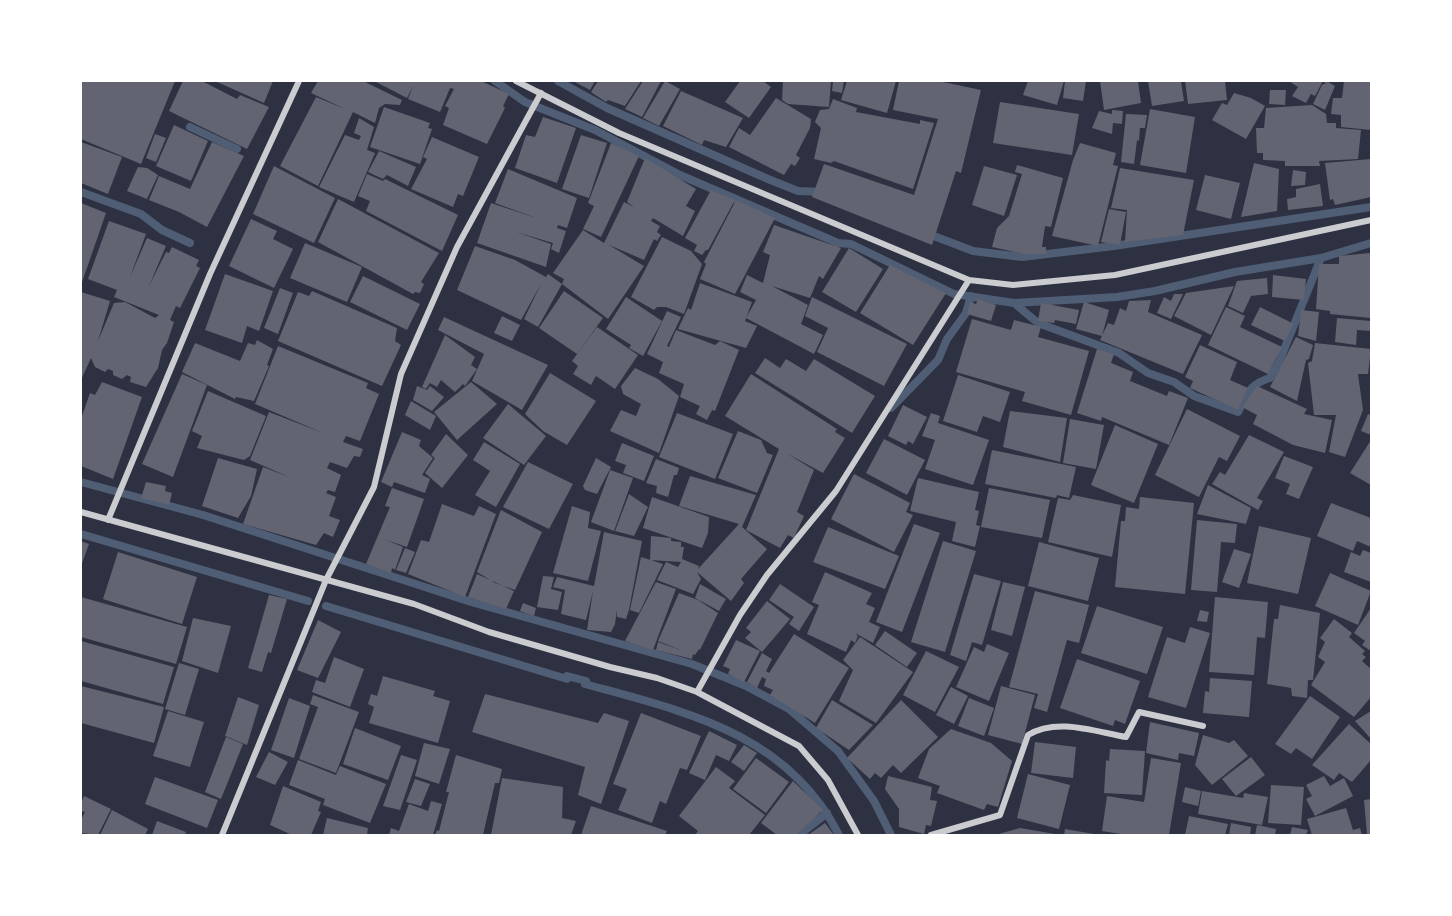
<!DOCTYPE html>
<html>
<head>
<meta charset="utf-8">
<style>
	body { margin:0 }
	#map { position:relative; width:1452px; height:916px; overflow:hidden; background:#2d3142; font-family:Helvetica,sans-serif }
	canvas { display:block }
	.frame { position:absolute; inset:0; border:82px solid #fff; pointer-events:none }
</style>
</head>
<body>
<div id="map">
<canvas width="1452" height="916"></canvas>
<div class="frame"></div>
</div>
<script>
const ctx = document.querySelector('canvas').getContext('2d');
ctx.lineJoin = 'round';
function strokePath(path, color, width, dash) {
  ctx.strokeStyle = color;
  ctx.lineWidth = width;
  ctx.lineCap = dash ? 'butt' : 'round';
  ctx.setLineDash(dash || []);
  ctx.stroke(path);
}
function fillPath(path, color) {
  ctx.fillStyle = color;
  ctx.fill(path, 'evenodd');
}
const stream = new Path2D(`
	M495,81L525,102L595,130L680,175L838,243L851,244L954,294L1014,303L1117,297L1155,291L1235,272L1321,258L1371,243
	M558,81L607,108L768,179L798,191L825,192
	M190,127L237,149
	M81,192L141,214L162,230L190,243
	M926,233L973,251L1022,257L1114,246L1371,207
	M1014,303L1038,323L1119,353L1148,373L1174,382L1194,396L1238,412C1248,394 1249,384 1270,378L1279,362L1321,258
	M891,408L938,360L947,339L966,313L971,296
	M81,482L203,515L471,602L692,664L746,686L789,709L838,751L874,801L891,835
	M81,534L308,601
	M326,606L567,679V676L586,681L585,684C686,712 787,733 839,835
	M799,835L827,813`);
const building = new Path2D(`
	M81,81H175L141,164L81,139Z
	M183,81H202L237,99L240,95L269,107L247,149L169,111Z
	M215,81H273L264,103Z
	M318,81H363L402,100L400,105L385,104L379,108L375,123L353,112L318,186L280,166L316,97L345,109L311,93Z
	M374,81H481L509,94L503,106L505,108L487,144L443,125L449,108L445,106L454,89L450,88L440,112L408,99L413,86L407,98Z
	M573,81H595L590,90Z
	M598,81H641L625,106L608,100L606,102L591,92Z
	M643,81H661L642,117L625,109Z
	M665,81L680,89L659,126L643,118Z
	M740,81H763L771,87L749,118L725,102Z
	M783,81H831L829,107L788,104L782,100Z
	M833,81H844L842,93L832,91Z
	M847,81H896L887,113L841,100Z
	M899,81H938L981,90L961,173L956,171L932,245L812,197L824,164L914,195L938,119L893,110Z
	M1028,81H1064L1057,105L1023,95Z
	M1065,81H1086L1083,101L1063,98Z
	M1100,81H1138L1141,103L1104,110Z
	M1148,81H1181L1184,101L1152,106Z
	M1185,81H1225L1227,100L1188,104Z
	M1289,81H1327L1326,84L1323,81L1315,96L1311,94L1306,103L1292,96L1298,87Z
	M1344,81H1371V130L1341,127V115L1331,114L1333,98H1342Z
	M1328,82L1335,86L1325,110L1313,104L1322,85Z
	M1270,90H1286L1285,105L1269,104Z
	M681,91L743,118L726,147L704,140L702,145L663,126Z
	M1234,93L1251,98L1265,106L1246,139L1212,120L1222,103L1227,105Z
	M776,98L811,119L810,128L796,155L800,158L795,166L791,164L784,175L729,147L739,128L750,135Z
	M833,99L857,108L856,112L920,124V120L934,123L913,189L834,161L831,163L814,159L821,128L815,122L820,110L829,109Z
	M1000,102L1079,114L1072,155L993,143Z
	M1312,105L1326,114L1327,123H1336V128L1361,130L1358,159L1319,161L1320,166H1285V161L1263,160V153H1257L1256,128H1264L1266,108Z
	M384,107L430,123L428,128L432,129L420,164L370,147Z
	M1150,109L1195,117L1186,173L1140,165Z
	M1112,110L1123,111L1122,124L1113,123L1112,134L1092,128L1099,111L1112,114Z
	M1126,114L1147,115L1145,128H1140L1139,141L1137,140L1134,164L1121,162Z
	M543,117L576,128L557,183L515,168L526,135L535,137Z
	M359,118L374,127L367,150L375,153L354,202L319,187L345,135L359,140L361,136L354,133Z
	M174,125L208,141L191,181L156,166Z
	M155,134L166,138L156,162L146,158Z
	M581,135L607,143L589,198L562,189Z
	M432,137L479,157L463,196L458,194L453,207L411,189L427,159L423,157Z
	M81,142L122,157L108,194L81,183Z
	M212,142L244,156L207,227L179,212L149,200L159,176L190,189Z
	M611,143L639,156L601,237L583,229L594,206L588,203Z
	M1080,143L1116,153L1113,165L1118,166L1098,246L1052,236L1073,160Z
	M379,151L416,167L408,186L387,175L383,179L368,172Z
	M645,158L696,189L686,206L695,211L683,236L653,218L651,221L660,226L657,232L661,235L657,241L654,239L644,260L609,245L644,266L608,319L562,284L564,279L553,273L583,230L604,243L624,202L634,207L627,202Z
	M1371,159V197L1335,205L1333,199L1330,200L1325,163Z
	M1254,163L1279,169L1277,211L1241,217Z
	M1017,165L1063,178L1051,227L1045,226L1042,247H1046V254H1024L992,247L997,228L1009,216L1022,174L1015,172Z
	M274,166L335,198L314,243L253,214Z
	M984,166L1017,175L1004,216L972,205Z
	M138,167L147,168L158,175L147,199L127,191Z
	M1120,168L1194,180L1183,235L1125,242L1127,210L1111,208Z
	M508,169L577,198L567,228L558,225L557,228L566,231L559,253L551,249L553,243L516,232L551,244L546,267L477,243L491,203L539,219L495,203Z
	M1293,170L1306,172L1305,185L1291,186Z
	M367,174L383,181L385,179L458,215L442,251L366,211L370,201L358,196Z
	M1205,175L1240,183L1231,219L1196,210Z
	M1320,184L1323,206L1288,210L1287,199L1296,197V189Z
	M711,190L735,200L708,250H706L702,255L694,251L697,245L685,238Z
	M338,199L439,253L421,282L424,284L420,293L415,292L413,294L318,242Z
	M736,200L775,218L735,294L700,279L706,264L704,262Z
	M81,203L106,213L81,285Z
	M1109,209L1126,212L1120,245L1101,242Z
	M251,219L277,231L273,239L293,249L274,288L229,266Z
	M109,221L146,234L130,277L147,238L166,246L149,286L166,252L169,253L172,247L199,260L196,266L200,268L180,308L176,306L170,320L174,322L167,343L162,350L158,368L146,387L130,382L131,377L127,375L122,379L113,375V371L108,369L105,372L95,367L91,358L81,380V292L110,301L98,341L114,303L125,302L155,318L159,315L114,297L117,290L88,279Z
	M774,225L841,248L823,279L819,276L810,298L772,286L808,305L801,324L823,335L814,354L746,318L756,300L740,292L747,275L763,283L770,255L763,252Z
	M662,237L691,251L702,264L684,314L666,307H657L654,310L631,297Z
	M305,243L362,267L347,302L290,278Z
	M475,246L515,260L546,277L548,274L562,284L538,327L524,319L541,284L521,320L457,290Z
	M849,248L883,269L856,312L822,292Z
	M1370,253L1371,318L1330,314V311L1316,309L1319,264H1339V256Z
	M890,265L946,293L913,345L860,313Z
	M225,274L273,291L259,331L247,326L242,343L205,330Z
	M1273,275L1306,279L1304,300L1272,297Z
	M363,276L420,304L407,330L350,302Z
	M1267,278L1268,294L1251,296L1243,313L1228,306L1237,281Z
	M700,283L752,302L745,321L757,326L746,348L678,329L688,308L691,310Z
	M1234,286L1211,335L1174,316L1186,293Z
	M280,288L293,293L278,334L264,328Z
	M312,291L397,328L395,341L401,345L382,386L278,341L298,292L309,296Z
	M564,291L603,318L577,354L539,328Z
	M1174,294H1183L1171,319L1157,313L1164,297L1171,301Z
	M626,297L662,321L643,356L629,348L631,345L606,329Z
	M812,297L907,344L884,386L817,352L828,328L805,316Z
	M978,299L996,305L991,321L967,314L970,302L976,304Z
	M1151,300L1148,312L1202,335L1183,374L1100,340L1108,323L1114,325L1120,308L1126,311L1129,301Z
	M1084,302L1109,310L1102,336L1076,329Z
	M1041,303L1079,310L1076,324L1055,320L1054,323L1038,321Z
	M1226,307L1245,316L1240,327L1282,347L1268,374L1208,345Z
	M1260,307L1294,324L1285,341L1251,325Z
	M1301,310L1319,312L1316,341L1298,336Z
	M667,311L681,317L667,346L669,347L676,330L715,345L720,341L739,350L715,411L712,410L707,420L696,414L700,406L680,397L684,384L659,373L663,362L647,354Z
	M502,316L520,325L512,341L494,333Z
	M444,317L548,365L522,410L472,381L484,354L438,330Z
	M1337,318L1371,321V331L1357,330L1356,345L1335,342Z
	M972,319L1011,330L1014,320L1041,327L1038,337L1089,351L1071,415L1022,401L1025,392L956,372Z
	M597,327L638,355L615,389L596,376L591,385L573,374L578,366L572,361Z
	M445,335L475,357L471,365L477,369L465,386L463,384L455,392L441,380L437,387L430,383L426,389L422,387Z
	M1296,337L1313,345L1309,359L1306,360L1297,401L1270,387Z
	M257,340L273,349L267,365L269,366L254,401L236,397L235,399L182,372L195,343L240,361L248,343L255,345Z
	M1315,343L1371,349L1368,374H1358L1363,410L1345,457L1329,452L1336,415H1314L1308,363L1312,361Z
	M1200,345L1237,362L1230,380L1248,388L1238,410L1190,388L1193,381L1185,377Z
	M278,346L368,383L366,388L379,394L360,441L346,436L343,442L363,449L360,457L354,456L347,468L330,462L327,468L341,475L335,492L328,490L326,493L336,497L329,516L340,520L333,537L324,533L316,545L243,524L263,467L289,477L250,460L269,412L323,433L255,404Z
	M1097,349L1114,354L1111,363L1133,372L1130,381L1167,396L1169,391L1188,398L1169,445L1102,417L1101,421L1077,413Z
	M765,358L780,368L786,359L806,371L814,359L875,396L852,433L755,373Z
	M635,368L658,379L679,396L659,453L610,431L621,410L636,416L641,404L623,394L621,386Z
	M550,373L596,401L567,445L543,431L525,414Z
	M182,374L207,385L173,477L142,464Z
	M751,374L837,429L835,432L845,438L823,473L786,453L814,470L797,512L804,516L794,538L788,535L780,548L746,530L779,449L725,416Z
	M958,375L1010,392L1000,422L983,416L977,432L943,421Z
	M102,382L142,397L113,479L81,466V419L90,393L95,395Z
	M471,382L497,404L457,440L434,412Z
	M417,386L427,390L430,386L444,397L432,411L413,400Z
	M1257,386L1307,409L1304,414L1332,420L1325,453L1293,445L1253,424L1257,415L1242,407Z
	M208,391L266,416L250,456L244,460L197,448L202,436L192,431Z
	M411,401L436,416L430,430L405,415Z
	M508,404L546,436L524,465L483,438Z
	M903,405L927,417L913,444L908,441L906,445L888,436Z
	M1187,409L1240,436L1227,461L1219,457L1199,497L1155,475Z
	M1010,411L1067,418L1060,462L1003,447Z
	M677,413L733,434L715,479L659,457Z
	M931,413L940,416L938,423L989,440L973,485L925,469L935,440L922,436Z
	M1368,414L1371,415V435L1361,431Z
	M1070,419L1104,425L1096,469L1063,463Z
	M1115,425L1158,444L1134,503L1091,485Z
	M738,431L761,440L767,453L773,455L757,493L718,478Z
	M402,432L421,440L419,446L433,458L422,475L430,479L425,493L394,482L392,487L381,482Z
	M446,434L468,455L442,488L425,473L435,458L431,455Z
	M1249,435L1284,452L1257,498L1263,501L1258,510L1212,484L1220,472L1225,475Z
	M884,439L925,460L907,495L866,473Z
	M1371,440V485L1350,473Z
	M484,442L520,464L496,507L475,495L490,471L473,460Z
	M622,443L654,456L644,481L623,473L626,465L615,461Z
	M992,450L1076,467L1069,498L1057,495L1056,498L985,484Z
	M1284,456L1313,467L1299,499L1286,494L1290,484L1275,478Z
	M218,458L257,469L251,496L238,518L202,506Z
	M596,458L611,467L597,494L585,490L583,486Z
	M656,459L679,468L677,475H674L668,497L656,493L657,486L646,483Z
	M528,462L573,484L549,529L503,507Z
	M610,470L633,478L614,531L591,522Z
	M854,474L910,503L906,512L913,515L894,552L831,519Z
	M690,476L756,495L742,527L767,549L741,579L744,583L731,601L697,572L701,579L693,594L657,580L666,562L678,567L681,562L650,560L651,536L671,538V541L681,542V547H684L682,559L699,566L698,569L739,524L679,506Z
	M918,478L979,492L975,510L979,511L976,525L980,526L975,547L952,541L956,522L910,511Z
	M146,482L166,486L165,491L172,493L169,505L141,498Z
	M1208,485L1251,508L1246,524L1197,514Z
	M392,488L424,499L407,547L386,540L403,547L395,570L392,568L391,573L366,564L390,507L385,506Z
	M989,488L1050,500L1042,538L981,527Z
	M629,494L648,507L634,536L615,531Z
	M1073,495L1121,505L1112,557L1048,542L1058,498L1070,500Z
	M652,497L709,517L708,533L702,548L643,528Z
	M1140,497L1194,503L1185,594L1115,587L1121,521H1125L1126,507L1139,509Z
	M1331,503L1371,518V547L1357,541L1353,551L1317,536Z
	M442,504L474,516L479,506L496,514L465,597L408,574L421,540L429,542Z
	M572,506L590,512L588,528L601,531L588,581L553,573Z
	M501,510L542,532L515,590L495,583L477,572Z
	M1197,520L1237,524L1235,543L1221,542L1217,592L1191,590Z
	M914,524L940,533L902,632L876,622Z
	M1259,526L1311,538L1298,594L1247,583Z
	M828,527L899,556L885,589L813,562Z
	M604,532L642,541L629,610L626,619L617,617V610L615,624L611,632L587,630L593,591L586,620L561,614L565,590L553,587L557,577L594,586Z
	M81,541L89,544L81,566Z
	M943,541L976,551L945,652L911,642Z
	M1039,542L1099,558L1088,601L1028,586Z
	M405,548L415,552L406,573L396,570Z
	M1234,549L1251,554L1239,588L1222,582Z
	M1363,550L1371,553V582L1344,572L1351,552L1360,556Z
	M118,552L197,577L182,624L103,599Z
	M641,557L663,564L639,613L630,610Z
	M825,572L872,593L866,604L875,608L869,622L880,627L873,643L855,633L858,636L855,643L851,640L846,652L807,634L819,605L812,602Z
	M1330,573L1371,591L1358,625L1315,606Z
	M477,574L514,591L506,609L468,597Z
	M974,574L1001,581L982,645L972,642L966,661L950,655Z
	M543,576L554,577L551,589L562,592L558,610L537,607Z
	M656,582L676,589L653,650L625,641Z
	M1003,582L1025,587L1012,636L991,630Z
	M700,584L726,599L719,611L695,598Z
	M780,584L814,607L799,631L789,624L794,617L769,600Z
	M1035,591L1089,605L1079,643L1067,640L1047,712L1034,708L1038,694L1009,687Z
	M679,593L698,600L718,613L700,650L699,649L695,655L693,654L692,659L656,650L658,642L683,651L658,641Z
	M269,595L287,599L271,653L268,652L262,672L248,668Z
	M81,597L187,627L176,664L81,637Z
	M1215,597L1268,602L1265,638L1257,637L1254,675L1209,672Z
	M767,601L790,619L762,652L745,638L751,632L746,628Z
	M523,603L536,608L534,616L520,611Z
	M1280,605L1320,613L1313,680H1308L1307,698L1292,696L1291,688L1267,684L1274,619H1278Z
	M1097,606L1163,627L1147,674L1081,653Z
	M1371,608V651L1362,645L1365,641L1354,633Z
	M1200,610L1209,612L1207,622L1197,621Z
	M193,618L231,626L218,673L182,661Z
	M1334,619L1352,633L1349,637L1365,651L1362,654L1366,657L1362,661L1371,669V697L1354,717L1311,685L1325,662L1318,657L1325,642L1320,638Z
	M318,620L341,632L318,678L297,670Z
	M1190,627L1210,633L1186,708L1148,697L1167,637L1185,643Z
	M885,631L917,653L907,667L875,645Z
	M794,634L849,668L815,723L770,695L773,690L764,686L766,679L762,677L757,688L747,682L762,653L772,659L766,671L769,673Z
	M860,637L913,672L876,723L839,701L853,670L843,660Z
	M736,640L760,651L744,682L728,674L730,669L723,666Z
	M81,641L174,667L163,704L81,681Z
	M987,644L1009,653L989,701L956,687L974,647L984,652Z
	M926,651L959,667L935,712L903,695Z
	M334,657L364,669L350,707L312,692L316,680L325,683Z
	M1077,659L1140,681L1125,724L1115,720L1113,726L1060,708Z
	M179,663L199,669L185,715L165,709Z
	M383,676L435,691L433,696L450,701L438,743L369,723L374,707L368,704L371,694L377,696Z
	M1210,678L1252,681L1249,717L1203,713L1205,691L1209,692Z
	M81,686L164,707L154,743L81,723Z
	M1001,686L1035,695L1022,744L988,735Z
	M951,687L968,696L954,724L936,715Z
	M485,694L598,723L604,713L629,721L601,804L578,795L585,767L472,732Z
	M313,695L359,712L336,773L299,759L318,707L310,704Z
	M1310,696L1340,717L1312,759L1296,748L1291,754L1275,744Z
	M238,697L259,705L247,745L225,736Z
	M289,698L310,706L294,758L271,750Z
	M969,698L994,708L984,736L958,726Z
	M832,700L873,725L849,750L816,728Z
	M901,700L938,737L901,773L893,765L881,778L875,773L870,779L847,758Z
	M168,711L204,722L190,767L153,756Z
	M1371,711V739L1355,721Z
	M641,713L701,736L687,770L680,768L666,804L660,801L652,823L618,810L627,789L613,784Z
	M1150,722L1199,733L1194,756L1179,753L1178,760L1146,753Z
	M1349,724L1371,744V760L1352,782L1339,773L1334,780L1312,765Z
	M355,728L401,746L388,780L343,764Z
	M951,729L991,743L1012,761L998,807L987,804L984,810L937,793L940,786L918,778L929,749Z
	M709,731L737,745L729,761L716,755L705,780L689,773Z
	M1203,735L1229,743L1234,740L1248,756L1212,785L1195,765Z
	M226,737L243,744L221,799L205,792Z
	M1035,742L1076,747L1073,778L1031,773Z
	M424,743L450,749L439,784L415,776Z
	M744,745L757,753L744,771L731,762Z
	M1110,749L1145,751L1142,795L1104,793L1106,760L1109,761Z
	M269,752L288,762L275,785L256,777Z
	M401,755L417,760L400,810L383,806Z
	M456,755L502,769L499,783H495L483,835H435L437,830L439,831L449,792H446Z
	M1251,757L1265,775L1236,796L1222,779Z
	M756,758L789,782L766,813L733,789Z
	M1151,758L1181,763L1169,835H1127L1102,831L1107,796L1144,802Z
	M298,760L336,775L340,766L386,784L370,823L323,805L325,799L289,785Z
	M716,767L735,781L729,788L765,815L749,835H695L698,831L679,816Z
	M1028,774L1070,785L1059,829L1017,818Z
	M888,776L932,787L930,800L937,801L931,826L926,825L924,834L899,827V809L885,789Z
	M1324,776L1330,786L1344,778L1353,796L1315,816L1306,799L1312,796L1306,785Z
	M155,777L218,800L207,828L145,804Z
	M502,778L563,787L562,818L576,821L571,835H491Z
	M415,779L430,784L421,806L406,802Z
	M793,781L823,810L796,835H777L761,823Z
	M1271,785L1304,787L1301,825L1268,823Z
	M283,786L321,802L318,811L321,812L311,835H292L270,825Z
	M1185,787L1201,791L1198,806L1182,802Z
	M1202,791L1243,798L1244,793L1268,797L1262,825L1198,814Z
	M84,796L111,809L98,835L81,833V820L85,812L81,811V803Z
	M1371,799V835H1367L1364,800Z
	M431,801L442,804L433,835H389L391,828L399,831L409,804L428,811Z
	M591,806L667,831L665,835H581Z
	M1346,808L1353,830L1360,828L1362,835H1312L1307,819Z
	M112,810L148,829L145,835H100Z
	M1189,816L1228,824L1225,835H1185Z
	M327,818L368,828L367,835H323Z
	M157,821L186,832L185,835H152Z
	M825,823L834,835H808Z
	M1231,823L1251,827L1250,835H1229Z
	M1257,825L1276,829L1275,835H1255Z
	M1292,827L1308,830L1306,835H1290Z
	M1020,828L1055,834V835H995Z
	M1065,829L1094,834V835H1064Z`);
const minor = new Path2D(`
	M516,81L619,133L969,280L1013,285L1115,275L1371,220
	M81,512L414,604L489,632L610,667L657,678L697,692L799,746L828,780L858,835
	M108,520L210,274L299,81
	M697,692L740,615L767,575L836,491L969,280
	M222,835L326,580L374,487L401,374L457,247L541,93
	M931,835L1000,815L1028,735C1057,717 1096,732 1126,737L1139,712L1203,726`);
strokePath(stream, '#4f5d75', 8);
fillPath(building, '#626471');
strokePath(minor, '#caccd0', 6);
</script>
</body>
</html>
